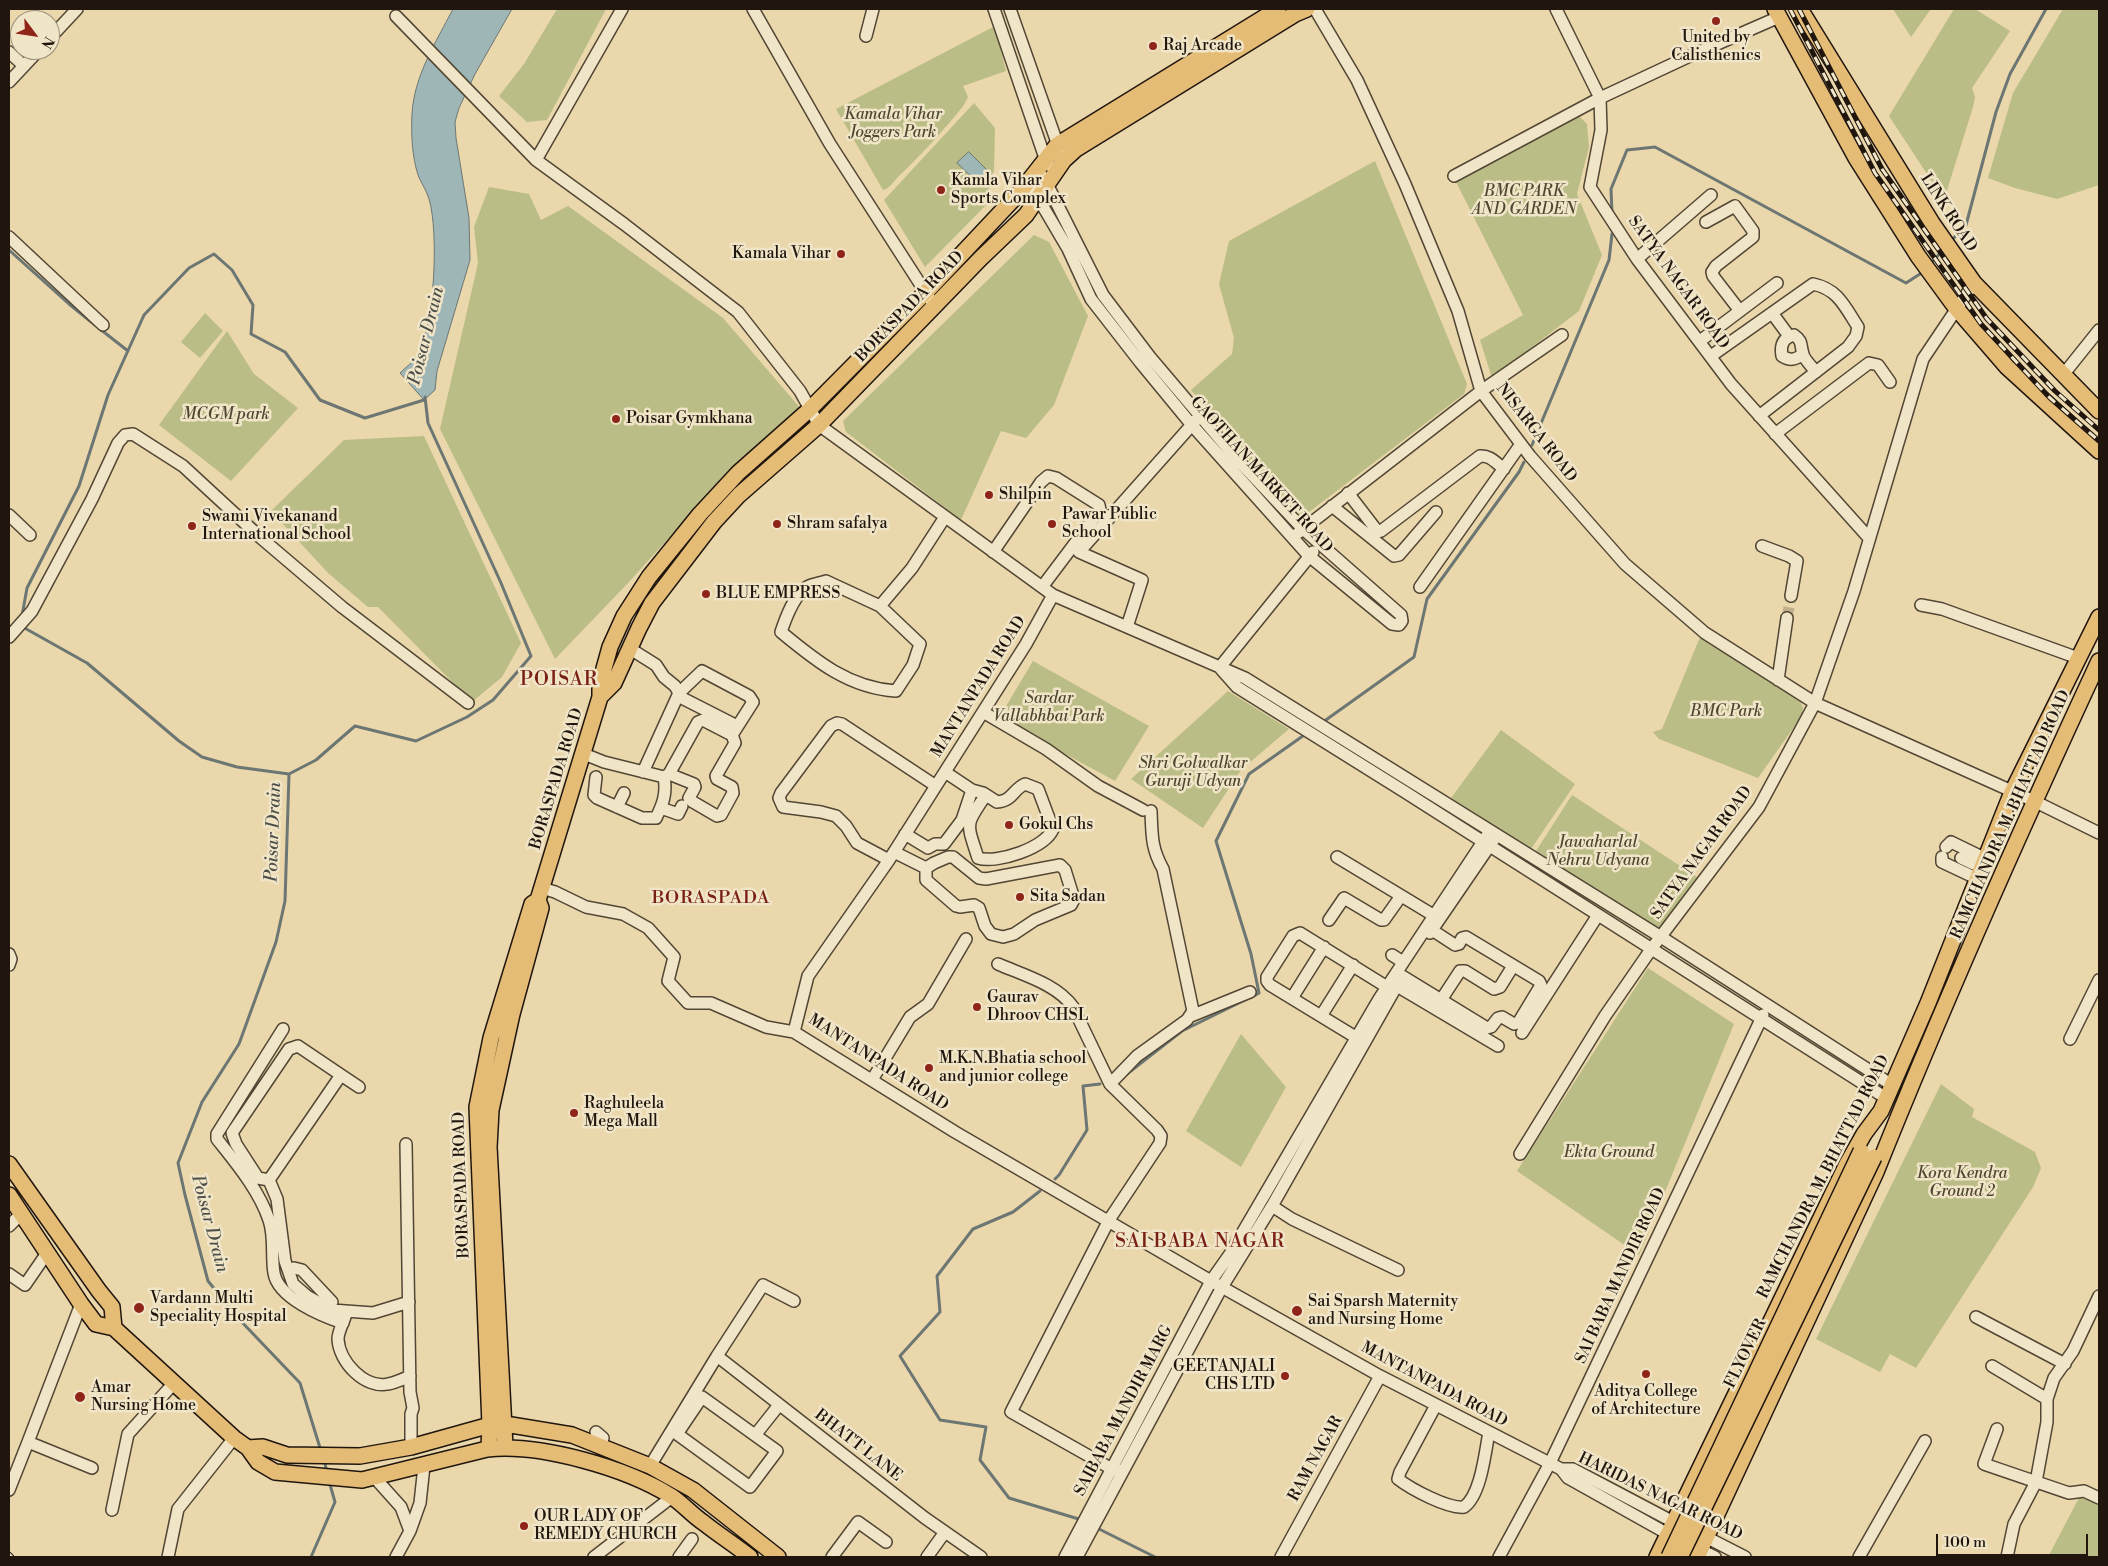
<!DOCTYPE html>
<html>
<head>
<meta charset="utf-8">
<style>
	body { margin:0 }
	#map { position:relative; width:2108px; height:1566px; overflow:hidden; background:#ead7ab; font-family:"Libre Bodoni",serif }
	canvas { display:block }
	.frame { position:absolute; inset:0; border:10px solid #20160e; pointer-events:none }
	.north { position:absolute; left:10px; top:10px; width:50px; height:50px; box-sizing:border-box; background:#f1e5c8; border:1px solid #9d927e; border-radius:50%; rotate:121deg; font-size:14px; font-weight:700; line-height:20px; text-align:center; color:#20160e }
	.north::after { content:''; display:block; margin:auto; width:18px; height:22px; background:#8f2418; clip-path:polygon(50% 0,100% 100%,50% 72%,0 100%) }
	.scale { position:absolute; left:1936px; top:1534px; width:152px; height:22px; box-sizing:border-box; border:2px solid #20160e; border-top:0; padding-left:6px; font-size:15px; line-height:18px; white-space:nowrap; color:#20160e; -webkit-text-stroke:4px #f1e5c8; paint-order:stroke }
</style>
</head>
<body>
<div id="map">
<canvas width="2108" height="1566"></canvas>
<div class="frame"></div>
<div class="north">N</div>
<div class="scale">100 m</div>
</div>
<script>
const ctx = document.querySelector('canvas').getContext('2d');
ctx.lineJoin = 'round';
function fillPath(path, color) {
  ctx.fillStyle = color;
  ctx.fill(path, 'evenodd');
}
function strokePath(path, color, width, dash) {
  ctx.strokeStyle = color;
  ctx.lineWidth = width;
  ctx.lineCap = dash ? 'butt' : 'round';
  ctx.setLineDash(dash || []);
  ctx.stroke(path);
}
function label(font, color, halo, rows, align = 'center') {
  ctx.font = font + ' "Libre Bodoni",serif';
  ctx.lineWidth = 5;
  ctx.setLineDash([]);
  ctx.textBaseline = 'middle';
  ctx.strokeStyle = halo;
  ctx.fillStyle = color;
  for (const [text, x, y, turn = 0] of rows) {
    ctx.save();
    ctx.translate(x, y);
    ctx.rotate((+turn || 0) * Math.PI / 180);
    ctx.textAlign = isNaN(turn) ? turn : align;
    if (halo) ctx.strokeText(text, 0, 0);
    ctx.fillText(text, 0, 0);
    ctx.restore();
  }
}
const green = new Path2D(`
	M557,9H606L547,120L527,122L499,96L524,64Z
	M1893,9H1931L1911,37Z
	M1954,9H1975L2010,31L1972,88L1975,97L1973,107L1944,200L1889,116Z
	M2063,9H2099V185L2057,199L2015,188L1988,178L2013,93Z
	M995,26L1006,71L963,86L968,97L964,105C944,130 923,153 900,175C894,180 891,188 883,190L836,109Z
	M974,103L995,128L994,172L988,179L991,200L925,267L884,200Z
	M1577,114L1587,124L1589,147L1577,194L1602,255L1579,311L1492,378L1480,340L1523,315L1454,178Z
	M1375,161L1467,384L1464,394L1305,515L1295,514L1191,390L1232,354L1234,338L1219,284L1229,241Z
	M489,187L529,194L541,220L568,206L723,318L801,409L739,460L629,582L555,659L440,429L478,263L474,227Z
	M1034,235L1049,242L1088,316L1054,405L1026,438L1001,431L961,520L846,432L843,421Z
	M205,313L223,331L200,358L181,342Z
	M227,331L254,374L298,408L231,481L159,425Z
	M424,436L521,643L502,677L472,702L378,607H368L328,573L271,511L344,440Z
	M1700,637L1798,696L1803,708L1801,717L1758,778L1659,739L1653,732L1662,729Z
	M1033,661L1149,726L1115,781L999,718Z
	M1228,691L1289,729L1241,770L1203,828L1131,779Z
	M1501,730L1575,784L1531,849L1451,798Z
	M1572,795L1697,877L1659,930L1536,851Z
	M1648,968L1734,1024L1639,1255L1517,1171Z
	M1241,1034L1286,1087L1241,1167L1186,1131Z
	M1941,1084L1974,1109L1972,1117L2035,1152L2041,1168L2033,1187L1916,1368L1890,1354L1880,1372L1816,1339Z
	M2082,1492L2099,1501V1557H2048Z`);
const water = new Path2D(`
	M453,9H512L475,74L459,108L455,122L456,138L469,218L470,260L437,371L435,390L424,400L400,373C405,368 412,363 416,357C435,329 439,232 429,199C427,191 421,183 418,175C412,156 411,134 412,114C414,76 436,42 453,9Z
	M969,152L989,172L978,183L957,163Z`);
const stream = new Path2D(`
	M1612,213L1611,189L1627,150L1655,147L1906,283L1923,272
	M1951,241L1966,225L1996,112L2010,74L2046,9
	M9,250L69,304L95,325
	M1930,264L1945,248
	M100,329L128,351
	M1532,445L1609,260L1612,234
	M22,616L27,588L79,486L108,395L144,315L189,268L214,254L232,270L253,305L251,334L285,352L320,400L365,418L424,400
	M21,626L87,663L179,741L202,757L237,767L289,774
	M1323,722L1414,657L1427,599L1519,472L1524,462
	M1252,997L1259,993L1251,954L1216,841L1249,774L1317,726
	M1118,1081L1182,1031L1247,999
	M1055,1179L1059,1175L1087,1130L1083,1086L1100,1084
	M1040,1191L1013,1212L973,1229L937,1276L940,1312L900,1356L940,1420L986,1427L980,1460L1009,1498L1082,1520
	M321,1451L300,1383L237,1317L208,1281L185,1195L178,1163L202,1102L239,1044L276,942L285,901L289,774L316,760L355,726L416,741L467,717L493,700L531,656L501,583L428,423L425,397
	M324,1459L327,1473
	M1097,1528L1155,1557
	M311,1557L335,1502L329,1481`);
const minorTunnel = new Path2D(`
	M1787,618L1791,596`);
const minor = new Path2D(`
	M622,9L536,160L624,224L738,312L800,391L819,425L1053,595L1026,644L889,860L808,976L794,1032L955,1132L1211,1281L1380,1376L1561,1469H1573L1681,1526
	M753,9L830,144L935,307
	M994,9L1045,158L1049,165
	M1010,9L1060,151
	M1315,9L1357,80L1405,184L1458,311L1481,391L1530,456L1625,564L1705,633L1815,703L2034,801L2099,833
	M1556,9L1600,98L1601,130L1590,187L1637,259L1731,384L1869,538
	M396,16L536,160
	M866,36L873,9
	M50,38L77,9
	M9,52L24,66L9,82
	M24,66L39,50
	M1454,176L1600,98L1692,55L1779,17
	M1028,181L1068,249L1091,299L1140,362L1191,424L1309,556L1392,624L1399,625L1402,621L1401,615L1302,528L1235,457L1150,357L1103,295L1047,184L1037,169
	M1706,222L1735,206L1753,231V237L1716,266L1712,272L1713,276L1740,311
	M9,237L103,325
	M1637,259L1711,195
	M1772,313L1789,336
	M1700,341L1777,283
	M1803,354C1795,360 1790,361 1782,356C1780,345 1783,338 1794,335C1803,341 1800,345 1803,354C1804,359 1812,367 1816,372
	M1711,356L1813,284C1838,289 1845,307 1858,327L1856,336L1848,347L1759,416
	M2063,375L2099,330
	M1775,434L1869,363L1878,365L1890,382
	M1348,493L1378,532L1381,531L1480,456C1490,455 1496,463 1504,469
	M1332,506L1394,556L1399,555L1436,512
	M9,515L30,535
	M1298,533L1481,391L1562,335
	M1762,546L1789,556L1797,561L1791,596
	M993,552L1041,482L1048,476L1056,478L1099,505L1100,510L1042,587
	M1420,587L1521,444
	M1053,595L1245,678L1661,937L1892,1085
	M1921,605L1942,609L2078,658
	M880,606L920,644L913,665L896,691C849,688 816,661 781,632C786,617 794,595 807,587C812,584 821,583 826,581L880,606L912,568L945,517
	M1127,627L1142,580L1079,552L1197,419
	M9,637L32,611L92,499L118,443L125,435L133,434L183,466L261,538L342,607L468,703
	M629,648L656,665L664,677L675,686L679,693L643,772
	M1220,667L1313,552
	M1221,669L1237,687L1405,792L1886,1098
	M1778,680L1787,618
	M983,712L1046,749L1098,786L1143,810
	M732,735L753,702L749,696L702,671L679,693L682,698L737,726
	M584,754L604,762L664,777L669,774L698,722L703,720L732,735L735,743L716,776L717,779L732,787L733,793L721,815L717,816L693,802L689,798L695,787L694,784L669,774
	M945,772L972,790L983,793L997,802C1013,801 1012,790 1025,784L1038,789L1053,829C1045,848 997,864 978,858C967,823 964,826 986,795
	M596,777L594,795L597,798L642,818H656C663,804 667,793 664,777
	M617,807L624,793
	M661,808L678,814L682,806
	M905,834L928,848L935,844H944L962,820L972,790
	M1946,847L1951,842L1986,859
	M894,852L926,868
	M948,857H953L979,878L986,879L1060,865L1065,870L1074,899L1071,905L1035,920L1014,934L1003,937L991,934L985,926L979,908L974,905L960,907L956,906L926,880V868L934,863Z
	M1337,857L1433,915
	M1942,857V862L1978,879
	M1961,858L1982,868
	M889,860L857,843L846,826L836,816L821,812L783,807L779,798L781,793L831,726L837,723L842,724L936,786
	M542,888L555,892L586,907L623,914L648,928L674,957L668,981L688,1003H711L766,1027L794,1032
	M1329,920L1344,898L1381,920H1384L1401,896
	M1430,933L1497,835
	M9,954L11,959L9,965
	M1392,955L1403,962
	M998,964C1023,975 1057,984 1073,1007L1110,1084
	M1402,976L1487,1028L1491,1027L1498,1018L1502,1017L1514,1024L1518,1023L1541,985L1539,981L1466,937L1462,938L1459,944L1455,945L1432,930
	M1397,986L1498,1046
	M1292,998L1324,947
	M1441,1000L1460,971H1465L1494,989L1500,987L1513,966
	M1191,1016L1250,992
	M1321,1016L1353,965
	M283,1029L217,1134V1139C236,1163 259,1190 269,1220C275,1237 271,1256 274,1273C278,1298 322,1316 343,1323
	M1522,1033L1598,915
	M1357,1038L1270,985L1267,981V977L1293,936L1300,933L1387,987
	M2070,1039L2099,980
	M341,1075L359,1087
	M872,1080L910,1017L928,1004L966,939
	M406,1144L410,1392L413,1408L411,1414V1447
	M1520,1154L1605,1016L1652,948L1759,807L1815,703L1854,591L1923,359L1974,283
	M269,1180L341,1075L298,1046L289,1049L232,1133L236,1144L258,1178L269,1180L277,1199L285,1261L293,1284L307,1296L332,1310L373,1313L409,1302
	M1272,1206L1292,1219L1398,1270
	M9,1226L21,1214
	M289,1272L294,1268L302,1270L332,1302
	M9,1274L25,1285L47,1253
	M81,1304L28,1442L92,1468
	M345,1317C343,1323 338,1332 338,1339C339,1362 365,1389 388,1384C395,1383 403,1379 410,1376
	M1976,1317L2065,1364
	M717,1356L925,1518L981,1557
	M1992,1366L2047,1399
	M702,1397L777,1451L750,1487L677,1434Z
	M1436,1405L1400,1472L1398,1479C1411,1489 1448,1509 1464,1507C1481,1495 1485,1453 1489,1432
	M1997,1429L1984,1464L2069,1493L2084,1491L2099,1498
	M596,1432L603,1438L601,1447
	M756,1434L779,1405
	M650,1466L717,1356L763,1285L794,1301
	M1561,1469L1568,1478L1668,1534L1715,1557
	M1119,1471L1112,1469L1011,1412L1109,1220L1160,1143L1161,1136L1157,1130L1110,1084L1137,1056L1187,1020L1193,1011L1163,869C1151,848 1152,834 1151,811
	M375,1478L401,1507L410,1531
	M9,1490L28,1442
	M112,1510L128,1434L174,1383
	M1700,1534L1745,1557
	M168,1557L178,1509L234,1438
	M396,1557L410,1531L420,1503L424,1466
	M594,1557L672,1497
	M679,1557L692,1539
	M832,1557L858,1522L886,1542
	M927,1557L945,1532
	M1065,1557L1211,1281L1230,1254L1379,999L1490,831
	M1077,1557L1222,1287L1272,1206L1400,980
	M1281,1557L1380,1376
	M1499,1557L1550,1463L1763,1015
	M1859,1557L1925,1441
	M2007,1557L2014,1524L2036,1482L2047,1422V1399L2054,1378L2073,1351L2099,1296`);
const major = new Path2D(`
	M1775,9L1856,158L1918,256L1956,308L2007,367L2099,451
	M1800,9L1932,223L1974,283L2099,411
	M600,697L614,683L639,628L652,603L714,522L739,495L819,425L981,258L1026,215L1064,160L1076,149L1295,14L1307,9
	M9,1164L99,1291L112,1307L114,1328
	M9,1195L81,1304L96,1324L114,1328L234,1438L248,1448L263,1447L287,1455L360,1456L411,1447L490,1425L505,1424L572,1435L650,1466L693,1490L778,1557
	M505,1447L489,1147L491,1110L512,1014L541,908L538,900
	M248,1448L258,1462L275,1472L362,1480L487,1449C540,1443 626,1468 671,1496C683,1504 692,1515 704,1523C719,1535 735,1545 750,1557
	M487,1449L489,1447L490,1425L477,1107L491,1038L532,904L538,900L600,697V683L610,647L624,616L649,577L700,514L738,473L809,410L926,292L1020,192L1057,145L1278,9
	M1657,1557L1847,1164L1864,1134L1881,1111L1928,1003L2012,792L2099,617
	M1697,1557L1876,1172C1945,1000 2021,829 2099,661`);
const rail = new Path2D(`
	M1790,9L1875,173L1981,324L2049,397L2099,441
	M1799,9L1882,169L1987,319L2055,391L2099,430
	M9,1554L12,1557`);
const majorBridge = new Path2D(`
	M1669,1557L1861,1151
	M1680,1557L1874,1157`);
const markers = [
	[1716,21,5,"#8f2418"],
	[1153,46,5,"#8f2418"],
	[941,190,5,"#8f2418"],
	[841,254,5,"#8f2418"],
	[616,419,5,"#8f2418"],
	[989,495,5,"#8f2418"],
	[777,524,5,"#8f2418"],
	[1052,524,5,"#8f2418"],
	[192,526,5,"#8f2418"],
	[706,594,5,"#8f2418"],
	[1009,825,5,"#8f2418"],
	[1020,897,5,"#8f2418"],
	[977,1007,5,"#8f2418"],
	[929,1068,5,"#8f2418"],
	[574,1113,5,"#8f2418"],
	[139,1308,6,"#8f2418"],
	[1297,1311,6,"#8f2418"],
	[1646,1374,5,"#8f2418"],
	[1285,1376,5,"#8f2418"],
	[80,1397,6,"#8f2418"],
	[524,1526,5,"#8f2418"]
];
const poiNames = [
	["United by",1716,38,"center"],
	["Calisthenics",1716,56,"center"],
	["Raj Arcade",1163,46],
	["Kamla Vihar",951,181],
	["Sports Complex",951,199],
	["Kamala Vihar",831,254,"right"],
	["Poisar Gymkhana",626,419],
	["Shilpin",999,495],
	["Pawar Public",1062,515],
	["School",1062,533],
	["Swami Vivekanand",202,517],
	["International School",202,535],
	["Shram safalya",787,524],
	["BLUE EMPRESS",716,594],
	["Gokul Chs",1019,825],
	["Sita Sadan",1030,897],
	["Gaurav",987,998],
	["Dhroov CHSL",987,1016],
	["M.K.N.Bhatia school",939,1059],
	["and junior college",939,1077],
	["Raghuleela",584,1104],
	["Mega Mall",584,1122],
	["Vardann Multi",150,1299],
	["Speciality Hospital",150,1317],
	["Sai Sparsh Maternity",1308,1302],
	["and Nursing Home",1308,1320],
	["GEETANJALI",1275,1367,"right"],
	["CHS LTD",1275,1385,"right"],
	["Amar",91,1388],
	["Nursing Home",91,1406],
	["Aditya College",1646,1392,"center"],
	["of Architecture",1646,1410,"center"],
	["OUR LADY OF",534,1517],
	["REMEDY CHURCH",534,1535]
];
const parkNames = [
	["Kamala Vihar",893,115],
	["Joggers Park",893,133],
	["BMC PARK",1524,192],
	["AND GARDEN",1524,210],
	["MCGM park",226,415],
	["Sardar",1049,699],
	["Vallabhbai Park",1049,717],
	["BMC Park",1726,712],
	["Shri Golwalkar",1193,764],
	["Guruji Udyan",1193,782],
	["Jawaharlal",1598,843],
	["Nehru Udyana",1598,861],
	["Ekta Ground",1609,1153],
	["Kora Kendra",1962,1174],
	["Ground 2",1962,1192]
];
const streetNames = [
	["LINK ROAD",1948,213,57],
	["SATYA NAGAR ROAD",1678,283,54],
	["BORASPADA ROAD",910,307,-46],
	["NISARGA ROAD",1536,433,52],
	["GAOTHAN MARKET ROAD",1261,475,48],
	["MANTANPADA ROAD",979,687,-58],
	["BORASPADA ROAD",557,779,-73],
	["RAMCHANDRA M. BHATTAD ROAD",2011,815,-66],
	["SATYA NAGAR ROAD",1702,853,-54],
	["MANTANPADA ROAD",878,1063,33],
	["RAMCHANDRA M. BHATTAD ROAD",1824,1177,-63],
	["BORASPADA ROAD",462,1185,-92],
	["SAI BABA MANDIR ROAD",1621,1276,-65],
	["FLYOVER",1746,1354,-64],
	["MANTANPADA ROAD",1434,1385,28],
	["SAIBABA MANDIR MARG",1124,1411,-62],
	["BHATT LANE",858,1446,38],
	["RAM NAGAR",1316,1459,-61],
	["HARIDAS NAGAR ROAD",1660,1497,26]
];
const waterNames = [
	["Poisar Drain",427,336,-76],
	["Poisar Drain",274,832,-88],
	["Poisar Drain",209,1224,75]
];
const neighbourhoodNames = [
	["BORASPADA",711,899]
];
const quarterNames = [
	["POISAR",559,680],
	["SAI BABA NAGAR",1200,1242]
];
fillPath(green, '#bbbd86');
fillPath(water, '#9eb6b6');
strokePath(water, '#6c7673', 1);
strokePath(stream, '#6c7673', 3);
strokePath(minorTunnel, '#c2b08c', 11, [11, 5.5]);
strokePath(minor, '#524635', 14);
strokePath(major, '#20160e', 18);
strokePath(minor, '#f1e5c8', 11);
strokePath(major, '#e5bc76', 15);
strokePath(rail, '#20160e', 5);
strokePath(rail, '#f1e5c8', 3, [9]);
strokePath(majorBridge, '#20160e', 18, []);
strokePath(majorBridge, '#e5bc76', 15);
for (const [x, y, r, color] of markers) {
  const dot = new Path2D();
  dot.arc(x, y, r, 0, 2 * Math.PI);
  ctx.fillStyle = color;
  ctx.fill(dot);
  strokePath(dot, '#f1e5c8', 2);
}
label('16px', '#20160e', '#f1e5c8', poiNames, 'left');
label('italic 16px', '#4e4832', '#f1e5c8', parkNames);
label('16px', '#20160e', '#f1e5c8', streetNames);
label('italic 18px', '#4c4e49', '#f1e5c8', waterNames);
ctx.letterSpacing = '1px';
label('18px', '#7a1f14', '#f1e5c8', neighbourhoodNames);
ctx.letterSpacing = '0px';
ctx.letterSpacing = '1px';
label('19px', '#7a1f14', '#f1e5c8', quarterNames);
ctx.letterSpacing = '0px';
</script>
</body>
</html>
